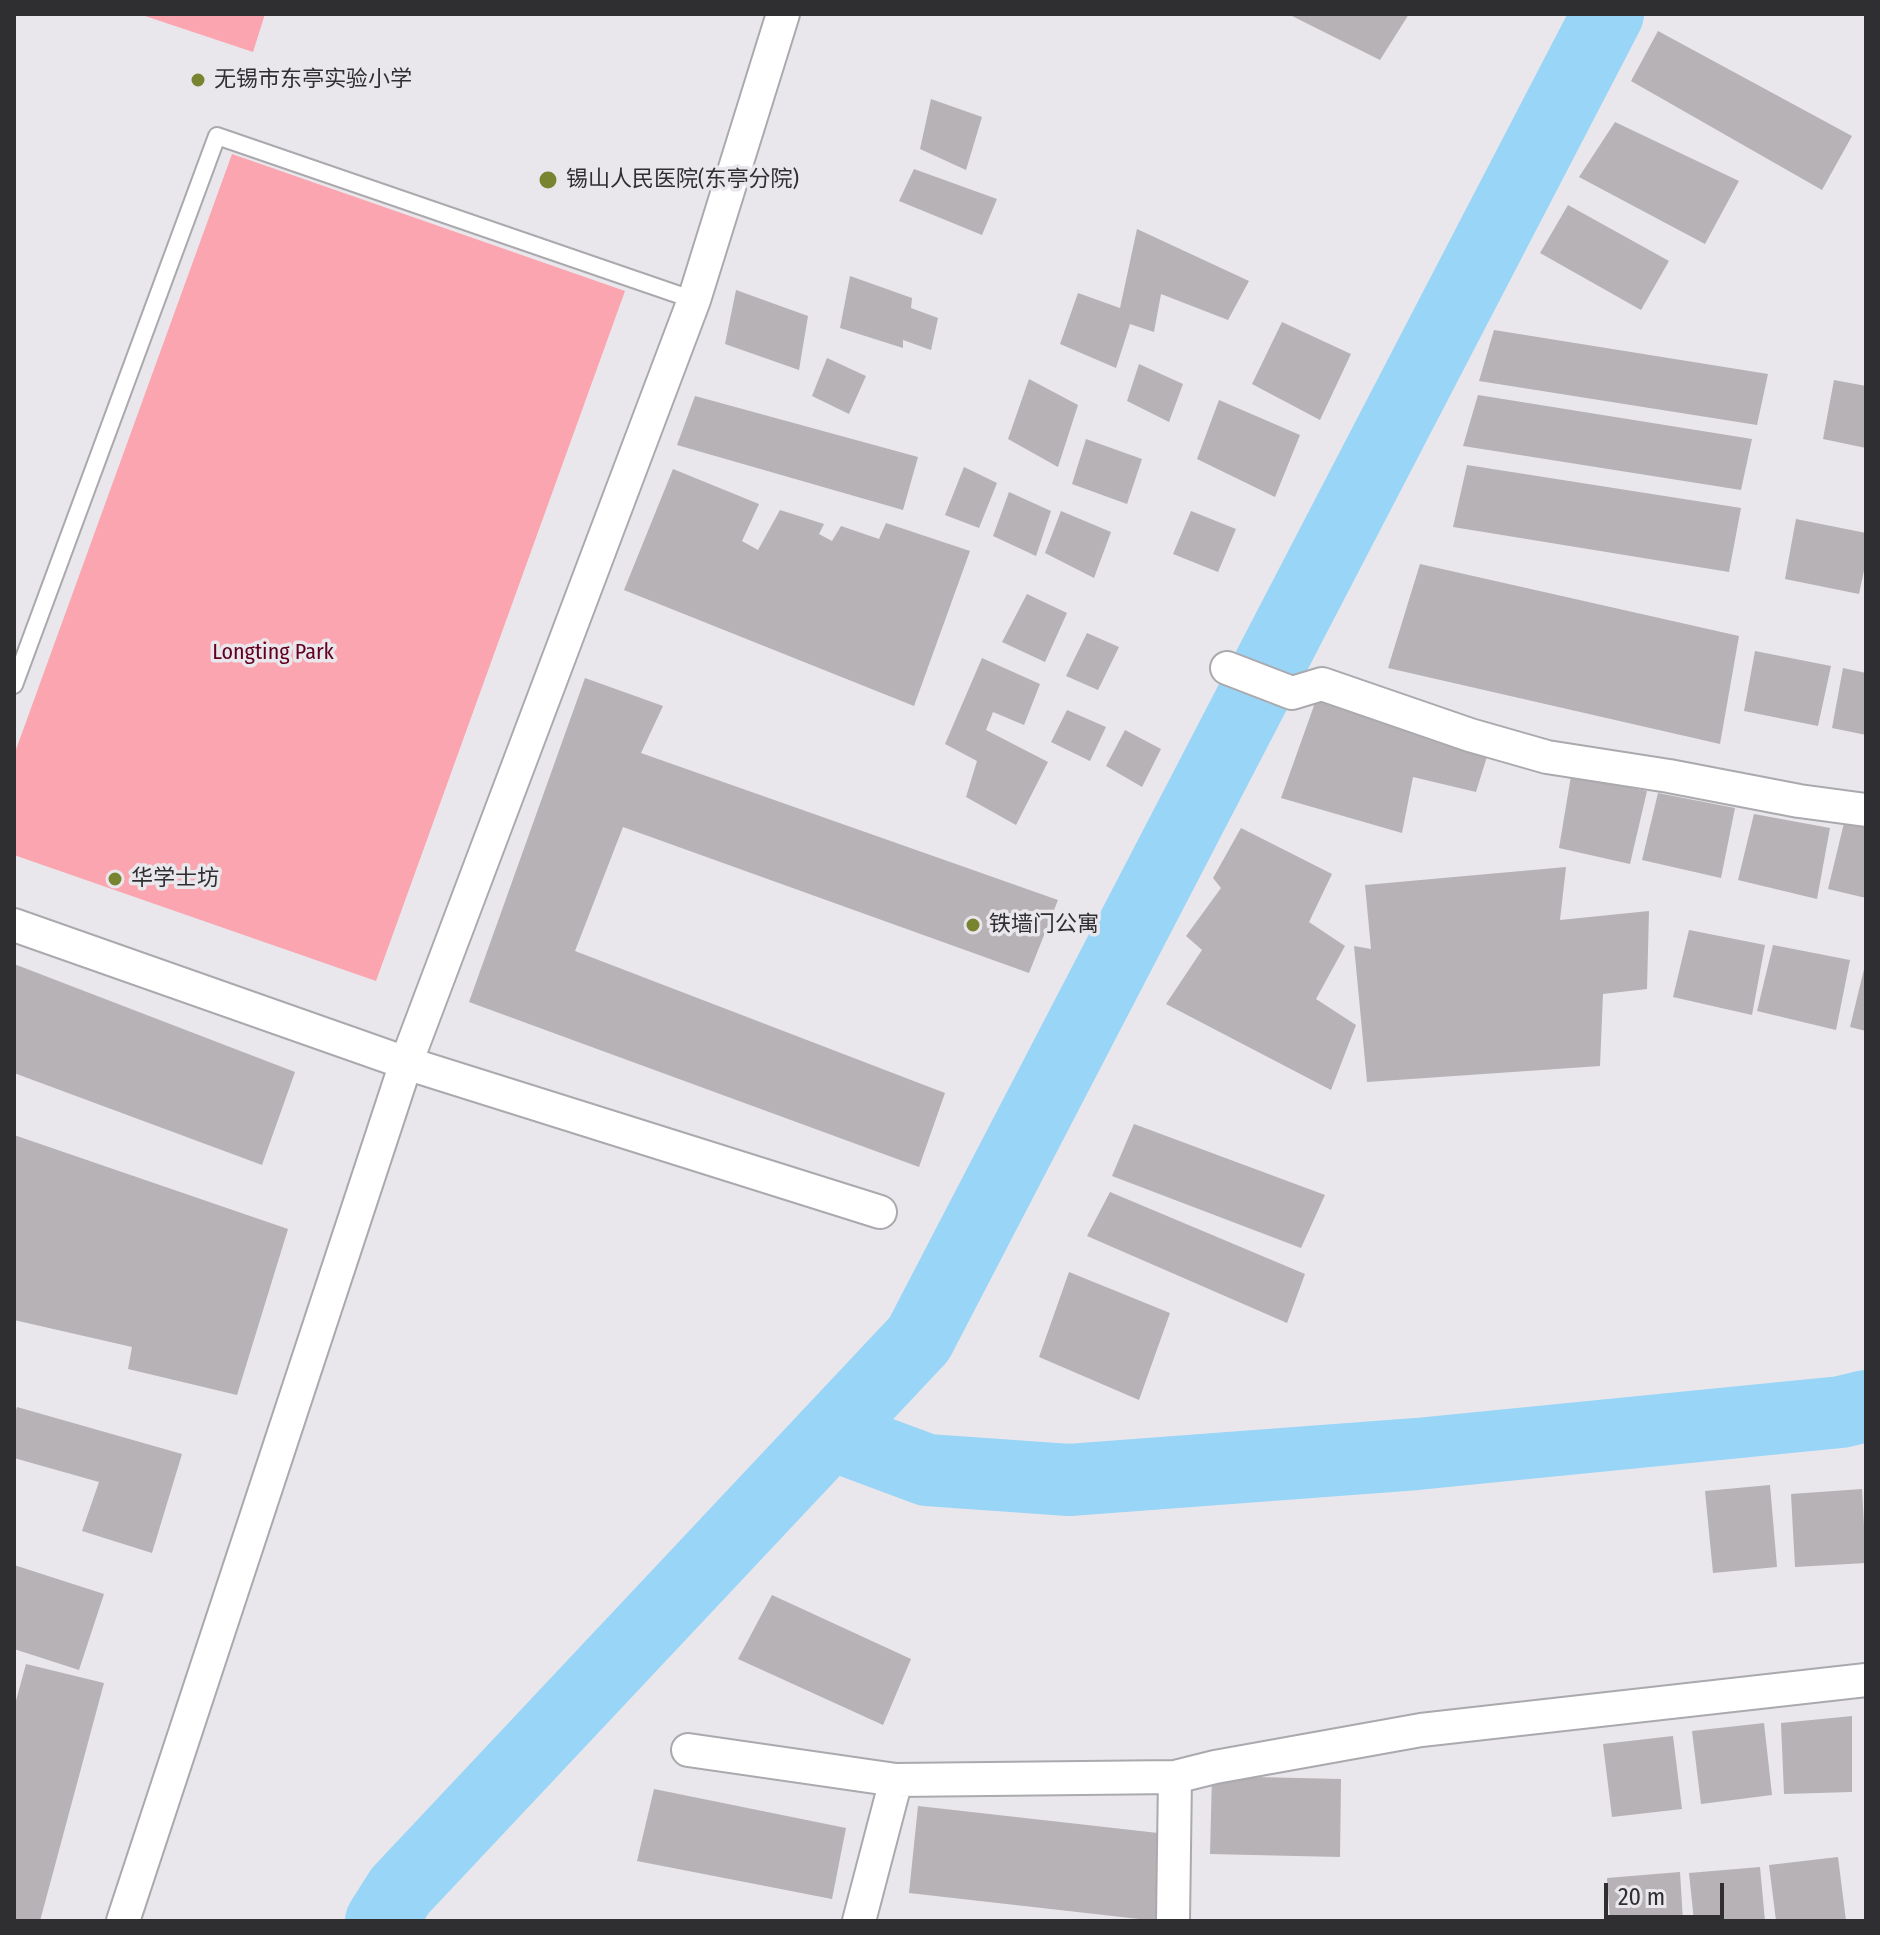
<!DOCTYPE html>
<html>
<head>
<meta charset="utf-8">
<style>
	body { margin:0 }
	#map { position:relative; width:1880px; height:1935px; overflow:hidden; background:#e9e7ec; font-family:"Fira Sans Condensed",sans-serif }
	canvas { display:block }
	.frame { position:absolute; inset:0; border:16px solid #2f2e30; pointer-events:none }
	.scale { position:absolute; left:1604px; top:1883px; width:120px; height:36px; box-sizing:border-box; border:4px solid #2f2e30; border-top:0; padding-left:10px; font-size:24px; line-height:28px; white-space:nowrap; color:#2f2e30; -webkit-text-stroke:6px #e9e7ec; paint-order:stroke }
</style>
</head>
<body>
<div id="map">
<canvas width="1880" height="1935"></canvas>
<div class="frame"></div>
<div class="scale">20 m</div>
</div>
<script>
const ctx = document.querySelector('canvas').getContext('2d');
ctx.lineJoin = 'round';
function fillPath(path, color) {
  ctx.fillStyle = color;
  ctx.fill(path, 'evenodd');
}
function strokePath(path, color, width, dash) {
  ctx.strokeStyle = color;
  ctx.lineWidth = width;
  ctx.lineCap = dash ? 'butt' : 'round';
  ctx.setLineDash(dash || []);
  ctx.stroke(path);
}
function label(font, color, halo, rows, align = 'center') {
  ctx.font = font + ' "Fira Sans Condensed","Noto Sans SC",sans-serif';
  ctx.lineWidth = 7;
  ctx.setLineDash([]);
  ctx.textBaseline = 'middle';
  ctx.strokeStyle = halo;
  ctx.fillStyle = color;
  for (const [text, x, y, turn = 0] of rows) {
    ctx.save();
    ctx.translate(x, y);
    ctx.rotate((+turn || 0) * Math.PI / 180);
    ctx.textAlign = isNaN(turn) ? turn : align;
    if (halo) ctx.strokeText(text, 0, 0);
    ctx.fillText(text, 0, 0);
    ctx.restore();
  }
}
const green = new Path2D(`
	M139,14H265L253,52Z
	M232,154L625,291L376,981L14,855V755Z`);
const river = new Path2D(`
	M830,1434L927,1470L1069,1480L1417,1454L1841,1412L1866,1406
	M381,1921L400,1891L919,1339L1608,14`);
const building = new Path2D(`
	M1288,14H1409L1380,60Z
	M1658,31L1852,136L1822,190L1631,81Z
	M931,99L982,117L966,170L920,149Z
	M1615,122L1739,181L1705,244L1579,177Z
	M914,169L997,199L982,235L899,201Z
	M1568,205L1669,261L1641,310L1540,253Z
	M1137,229L1249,281L1228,320L1161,294L1154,332L1130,324L1116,368L1060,344L1078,293L1120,308Z
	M850,276L912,298L911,308L938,318L931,350L903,340V348L840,328Z
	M736,290L808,316L799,370L725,344Z
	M1282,322L1351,354L1320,420L1252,384Z
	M1494,330L1768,374L1757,425L1479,381Z
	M827,358L866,376L849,414L812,396Z
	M1139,364L1183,384L1169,422L1127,401Z
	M1029,379L1078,405L1058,467L1008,439Z
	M1834,380L1866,386V448L1823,439Z
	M1478,395L1752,439L1741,490L1463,446Z
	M695,396L918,457L903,510L677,445Z
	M1219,400L1300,435L1275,497L1197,459Z
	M1086,439L1142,459L1127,504L1072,484Z
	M1467,465L1741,508L1729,572L1453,527Z
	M964,467L997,483L979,528L945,515Z
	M673,469L759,504L742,541L758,550L780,510L824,524L819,534L832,541L841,526L879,539L886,523L970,551L914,706L624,590Z
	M1009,492L1051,511L1036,556L993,536Z
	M1061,511L1111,532L1094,578L1045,553Z
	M1191,511L1236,529L1218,572L1173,554Z
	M1796,519L1866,533V561L1859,594L1785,579Z
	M1420,564L1739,636L1720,744L1388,668Z
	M1027,594L1067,613L1045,662L1002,642Z
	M1087,633L1119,647L1098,690L1066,676Z
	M1755,651L1831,666L1818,726L1744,711Z
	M982,658L1040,684L1024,725L993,712L986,730L1048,762L1016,825L966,797L977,761L945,744Z
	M1843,668L1866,673V735L1832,728Z
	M585,678L663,706L641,753L1058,900L1029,973L623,827L575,951L945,1093L919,1167L469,1002Z
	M1316,700L1489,750L1476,792L1413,777L1402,833L1281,798Z
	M1067,710L1106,727L1090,761L1051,742Z
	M1125,730L1161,749L1142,787L1106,766Z
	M1571,776L1647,791L1630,864L1559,848Z
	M1658,793L1735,808L1721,878L1642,860Z
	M1754,814L1830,828L1817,899L1738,880Z
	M1844,823L1866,827V898L1828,889Z
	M1241,828L1332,874L1309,922L1345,946L1316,999L1356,1025L1331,1090L1166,1004L1202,950L1186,936L1221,888L1213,878Z
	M1566,867L1560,920L1649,911L1647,989L1603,994L1600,1066L1367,1082L1354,946L1371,949L1365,885Z
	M1689,930L1765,945L1752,1015L1673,997Z
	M1773,945L1850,960L1836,1030L1757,1011Z
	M14,964L295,1072L262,1165L14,1073Z
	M1865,965H1866V1031L1850,1027Z
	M1134,1124L1325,1195L1301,1248L1112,1176Z
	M14,1135L288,1229L237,1395L128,1369L132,1347L14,1320Z
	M1110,1192L1305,1274L1287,1323L1087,1236Z
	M1069,1272L1170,1313L1139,1400L1039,1357Z
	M17,1407L182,1454L152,1553L82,1531L99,1482L14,1458V1417Z
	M1770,1485L1777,1567L1713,1573L1705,1491Z
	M1862,1489L1866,1563L1795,1567L1791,1494Z
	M14,1565L104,1594L79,1670L14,1649Z
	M772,1595L911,1659L883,1725L738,1659Z
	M26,1664L104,1683L40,1921H14V1708Z
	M1852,1716V1792L1784,1794L1781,1723Z
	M1764,1723L1772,1795L1701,1804L1692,1731Z
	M1673,1736L1682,1809L1612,1817L1603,1744Z
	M1212,1776L1341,1779L1340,1857L1210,1854Z
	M654,1789L846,1828L832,1899L637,1861Z
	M918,1806L1167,1834L1157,1921L909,1893Z
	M1838,1857L1846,1921H1776L1769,1865Z
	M1760,1867L1765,1921H1694L1689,1873Z
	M1680,1872L1683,1921H1610L1607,1878Z`);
const lane = new Path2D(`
	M14,685L217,136L694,300`);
const street = new Path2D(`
	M1227,668L1292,693L1322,684L1470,735L1547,757L1669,776L1799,801L1866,810
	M14,925L406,1063L880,1212
	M688,1750L896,1780L1175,1777L1215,1767L1421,1730L1866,1680
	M123,1921L406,1063L694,300L783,14
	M859,1921L896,1780
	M1173,1921L1175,1777`);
const markers = [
	[198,80,8,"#798431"],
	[548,180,10,"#798431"],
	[115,879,8,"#798431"],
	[973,925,8,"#798431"]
];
const poiNames = [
	["无锡市东亭实验小学",214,80],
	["锡山人民医院(东亭分院)",566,180],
	["华学士坊",131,879],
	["铁墙门公寓",989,925]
];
const parkNames = [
	["Longting Park",273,653]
];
fillPath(green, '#faa5af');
strokePath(river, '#99d5f7', 72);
fillPath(building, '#b6b2b5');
strokePath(lane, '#aaa9ad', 20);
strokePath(street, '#aaa9ad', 36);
strokePath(lane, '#fff', 16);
strokePath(street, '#fff', 32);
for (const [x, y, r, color] of markers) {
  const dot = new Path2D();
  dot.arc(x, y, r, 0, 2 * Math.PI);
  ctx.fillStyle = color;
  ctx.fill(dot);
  strokePath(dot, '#e9e7ec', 3);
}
label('22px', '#2f2e30', '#e9e7ec', poiNames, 'left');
label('22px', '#61001f', '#e9e7ec', parkNames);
</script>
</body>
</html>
